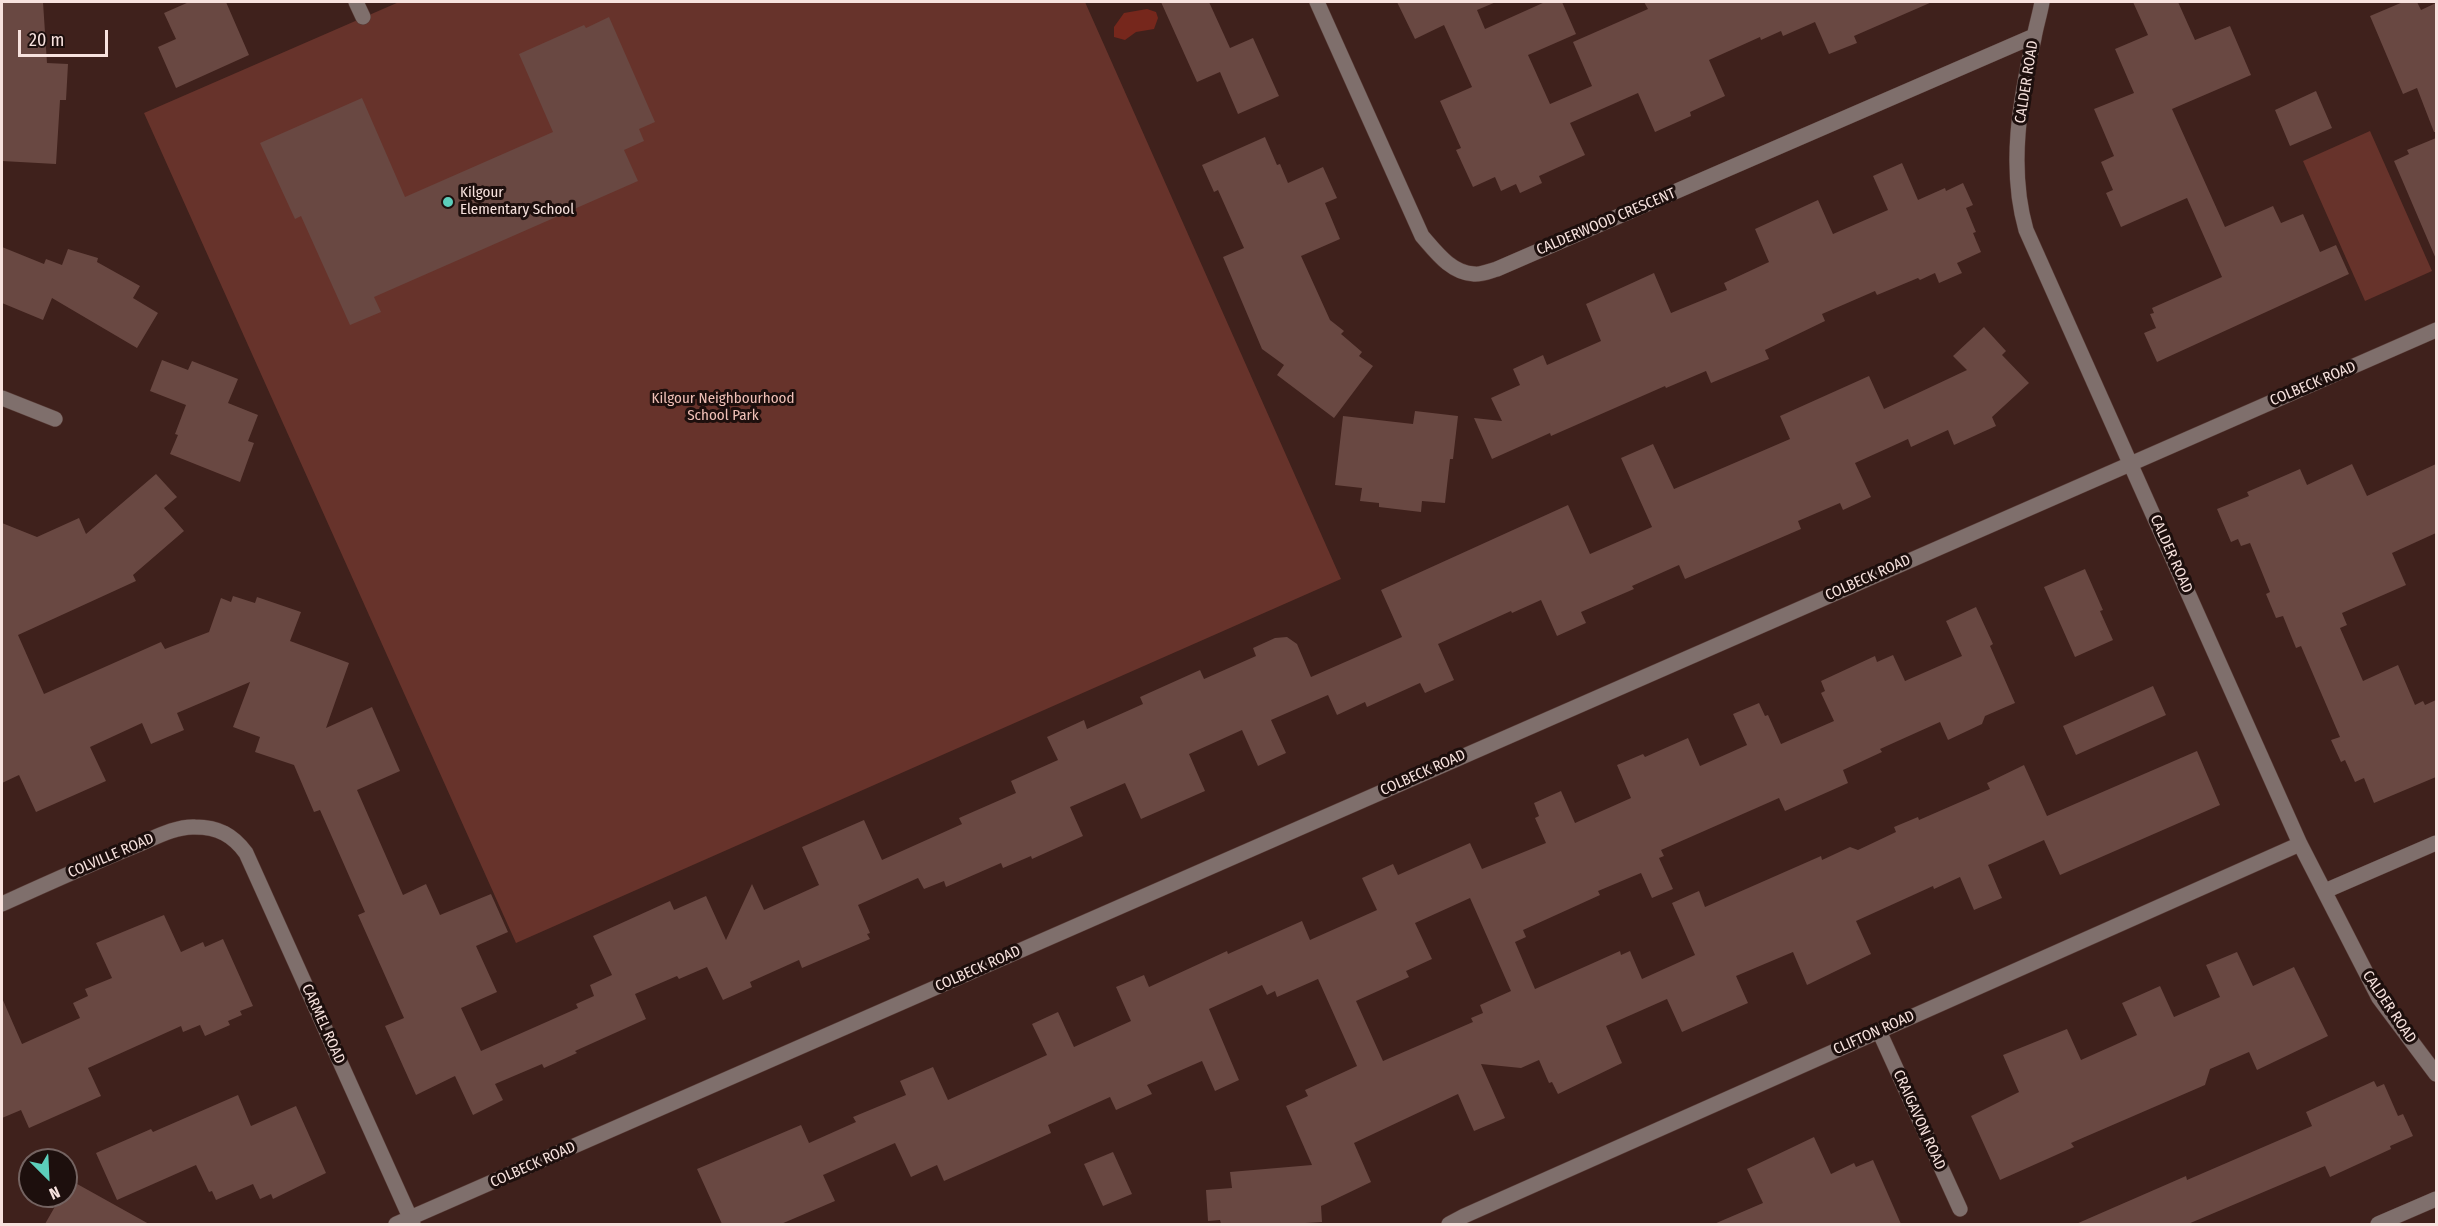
<!DOCTYPE html>
<html>
<head>
<meta charset="utf-8">
<style>
	body { margin:0 }
	#map { position:relative; width:2438px; height:1226px; overflow:hidden; background:#3f211c; font-family:"Fira Sans Condensed",sans-serif }
	canvas { display:block }
	.frame { position:absolute; inset:0; border:3px solid #f7e2de; pointer-events:none }
	.north { position:absolute; left:18px; top:1148px; width:60px; height:60px; box-sizing:border-box; background:#1d0f0d; border:2px solid #746361; border-radius:50%; rotate:156deg; font-size:16px; font-weight:700; line-height:24px; text-align:center; color:#f7e2de }
	.north::after { content:''; display:block; margin:auto; width:21px; height:27px; background:#5ccebb; clip-path:polygon(50% 0,100% 100%,50% 72%,0 100%) }
	.scale { position:absolute; left:18px; top:30px; width:90px; height:27px; box-sizing:border-box; border:3px solid #f7e2de; border-top:0; padding-left:8px; font-size:18px; line-height:21px; white-space:nowrap; color:#f7e2de; -webkit-text-stroke:4px #1d0f0d; paint-order:stroke }
</style>
</head>
<body>
<div id="map">
<canvas width="2438" height="1226"></canvas>
<div class="frame"></div>
<div class="north">N</div>
<div class="scale">20 m</div>
</div>
<script>
const ctx = document.querySelector('canvas').getContext('2d');
ctx.lineJoin = 'round';
function fillPath(path, color) {
  ctx.fillStyle = color;
  ctx.fill(path, 'evenodd');
}
function strokePath(path, color, width, dash) {
  ctx.strokeStyle = color;
  ctx.lineWidth = width;
  ctx.lineCap = dash ? 'butt' : 'round';
  ctx.setLineDash(dash || []);
  ctx.stroke(path);
}
function label(font, color, halo, rows, align = 'center') {
  ctx.font = font + ' "Fira Sans Condensed",sans-serif';
  ctx.lineWidth = 6;
  ctx.setLineDash([]);
  ctx.textBaseline = 'middle';
  ctx.strokeStyle = halo;
  ctx.fillStyle = color;
  for (const [text, x, y, turn = 0] of rows) {
    ctx.save();
    ctx.translate(x, y);
    ctx.rotate((+turn || 0) * Math.PI / 180);
    ctx.textAlign = isNaN(turn) ? turn : align;
    if (halo) ctx.strokeText(text, 0, 0);
    ctx.fillText(text, 0, 0);
    ctx.restore();
  }
}
const green = new Path2D(`
	M399,2H1085L1341,579L516,943L144,113Z
	M2370,131L2432,271L2365,301L2303,161Z`);
const water = new Path2D(`
	M1147,9L1156,12L1158,18L1154,29L1136,32L1125,40L1114,37V27L1124,13Z`);
const building = new Path2D(`
	M2,2H43L47,63L68,64L66,100H60L56,164L2,161Z
	M189,2H226L249,55L176,88L158,47L176,39L164,13Z
	M1161,2H1209L1230,48L1253,38L1279,96L1238,114L1220,72L1197,82Z
	M1397,2H1496L1477,10L1485,29L1545,2H1562L1576,34L1528,55L1550,104L1592,86L1573,42L1648,9L1644,2H1932L1854,36L1857,43L1829,54L1815,22L1783,36L1781,31L1761,40L1760,37L1709,60L1725,96L1690,112L1691,116L1655,132L1638,93L1570,123L1585,155L1539,176L1542,183L1520,193L1516,184L1501,191L1495,177L1473,187L1456,150L1461,148L1440,101L1472,87L1444,25L1415,39Z
	M2133,2H2178L2195,40L2230,26L2251,75L2172,109L2225,227L2273,206L2281,223L2303,214L2320,252L2336,245L2349,274L2157,362L2144,333L2156,328L2150,314L2154,313L2152,308L2222,277L2187,198L2121,227L2106,193L2113,190L2101,162L2114,156L2094,109L2134,93L2115,49L2148,35Z
	M2403,2H2417L2421,10L2436,3V132H2434L2417,88L2403,94L2370,16Z
	M609,17L655,122L639,129L644,141L624,150L638,181L374,297L381,312L350,325L301,216L295,219L260,143L362,98L405,197L553,132L519,54L584,25L586,28Z
	M2316,91L2332,128L2290,146L2275,110Z
	M1265,137L1277,165L1280,164L1288,183L1323,167L1337,198L1325,203L1340,239L1301,256L1330,320L1344,331L1341,334L1362,352L1359,356L1373,366L1334,418L1277,375L1284,365L1262,349L1223,257L1244,248L1218,190L1214,192L1202,165Z
	M2436,138V259L2394,161L2409,154L2407,150Z
	M1902,163L1918,200L1945,188L1946,191L1963,183L1973,205L1966,208L1976,232L1973,233L1981,252L1957,263L1962,273L1939,283L1935,273L1920,280L1918,278L1877,295L1875,291L1822,314L1825,321L1765,350L1769,359L1711,383L1706,371L1666,388L1665,386L1551,436L1550,433L1492,459L1474,418L1502,421L1491,398L1520,385L1513,369L1543,355L1547,365L1601,341L1586,304L1654,273L1671,313L1727,290L1724,283L1769,262L1755,229L1818,200L1833,234L1888,210L1873,176Z
	M2,247L44,264L46,259L62,265L68,249L98,258L97,262L140,286L133,298L158,313L137,348L52,298L43,320L2,303Z
	M1984,327L2006,351L2002,355L2029,383L1992,417L1996,426L1954,445L1948,430L1911,447L1908,439L1855,463L1871,497L1843,510L1840,503L1798,521L1801,529L1685,579L1679,565L1632,586L1634,589L1581,612L1586,623L1557,636L1541,600L1512,613L1511,611L1438,644L1454,680L1425,693L1420,683L1367,707L1365,702L1337,715L1328,695L1271,720L1286,753L1258,766L1242,730L1189,754L1205,791L1141,819L1125,783L1070,807L1083,836L1032,859L1031,856L1003,868L1001,863L946,887L944,881L924,889L918,878L858,905L870,933L867,934L870,939L802,968L799,960L750,982L752,987L723,1000L707,967L679,979L677,976L635,994L646,1019L575,1051L577,1053L544,1068L542,1064L495,1084L503,1100L473,1115L455,1076L416,1095L385,1026L404,1018L358,915L365,912L320,810L314,812L294,765L255,752L260,737L233,727L250,682L177,713L184,730L151,744L142,723L90,747L106,781L36,812L19,775L2,783V523L37,537L79,518L86,534L156,474L177,497L164,508L184,531L133,575L136,581L18,635L44,694L161,642L165,649L209,632L221,598L231,602L233,596L255,603L257,597L301,612L290,641L349,663L326,728L372,707L400,771L357,790L403,895L426,884L440,915L491,894L508,932L476,946L497,992L461,1008L481,1051L578,1008L576,1004L594,996L590,985L612,975L593,936L670,901L674,910L706,896L726,940L752,884L764,910L819,885L802,847L864,820L882,860L962,824L959,818L1016,793L1011,781L1058,760L1047,737L1084,720L1087,729L1143,704L1140,697L1200,670L1204,679L1256,656L1253,648L1275,638L1287,637L1297,644L1311,677L1402,637L1381,590L1568,505L1590,554L1652,527L1621,458L1653,444L1674,489L1790,439L1780,416L1869,376L1884,409L1967,370L1953,356Z
	M162,360L188,370L192,361L238,379L228,403L258,415L248,441L254,443L240,482L170,454L178,435L175,434L186,405L150,391Z
	M1415,411L1458,416L1453,459H1450L1445,503L1422,501L1421,512L1379,507V503L1360,501L1362,488L1335,485L1343,416L1413,424Z
	M2352,464L2367,496L2436,464V533L2392,553L2406,585L2342,613L2347,625L2340,628L2363,681L2398,665L2415,705L2423,701L2425,705L2436,700V777L2374,803L2364,778L2355,782L2345,760L2341,762L2331,740L2340,737L2301,646L2296,648L2283,616L2276,618L2266,594L2270,592L2250,543L2241,546L2238,539L2231,542L2217,509L2249,496L2247,492L2300,469L2307,485Z
	M2085,569L2103,610L2100,611L2113,640L2075,657L2044,587Z
	M1976,607L1993,644L1990,646L2015,703L1985,716L1982,724L1948,740L1940,722L1880,749L1882,752L1843,770L1848,783L1785,811L1779,798L1661,850L1664,856L1659,858L1673,889L1652,898L1641,873L1598,891L1600,895L1523,930L1526,937L1515,942L1535,989L1620,951L1621,955L1630,951L1642,979L1695,955L1672,903L1699,891L1705,907L1821,856L1822,860L1850,847L1858,850L1896,832L1894,827L1918,817L1919,820L1990,789L1987,783L2024,765L2047,816L2197,751L2220,805L2060,875L2044,840L1988,865L2002,898L1974,910L1960,877L1934,889L1933,886L1856,921L1871,954L1807,985L1793,952L1736,976L1748,1003L1682,1032L1667,999L1606,1026L1622,1063L1558,1094L1552,1082L1549,1083L1539,1060L1521,1068L1481,1064L1505,1118L1474,1131L1458,1094L1354,1143L1371,1182L1321,1206L1322,1222L1289,1224H1221L1220,1220L1208,1221L1206,1190L1232,1188L1230,1172L1312,1165L1286,1106L1308,1096L1305,1090L1357,1066L1318,979L1277,997L1275,991L1267,995L1262,985L1209,1009L1239,1080L1215,1091L1202,1061L1147,1085L1152,1094L1116,1110L1110,1097L1048,1125L1051,1133L944,1181L937,1165L911,1177L895,1143L823,1175L835,1201L781,1224H722L697,1169L801,1125L809,1143L856,1122L853,1117L906,1095L900,1081L933,1067L948,1100L1047,1055L1032,1024L1058,1012L1074,1047L1131,1021L1116,987L1144,975L1149,987L1227,951L1228,954L1302,921L1310,940L1377,910L1362,878L1393,864L1398,875L1470,843L1482,869L1546,843L1535,818L1539,816L1534,803L1561,791L1575,823L1631,798L1617,765L1643,754L1645,757L1688,738L1700,766L1747,745L1733,714L1759,703L1765,716L1768,715L1781,744L1834,721L1821,693L1825,691L1821,681L1875,656L1877,662L1893,655L1905,681L1962,656L1946,621ZM1470,898L1511,991L1480,1005L1483,1013L1471,1018L1473,1022L1383,1061L1356,1001L1409,977L1406,971L1432,959L1415,923Z
	M2153,686L2166,715L2076,755L2063,726Z
	M164,915L181,952L203,942L205,947L223,939L253,1006L240,1011L242,1015L228,1021L230,1025L205,1036L200,1025L183,1032L181,1026L88,1068L101,1096L29,1128L21,1110L2,1118V998L22,1044L80,1018L73,1003L88,996L85,989L112,978L96,943Z
	M2237,952L2253,986L2294,967L2328,1036L2257,1070L2249,1052L2210,1069L2205,1085L2071,1143L2074,1147L2000,1180L1971,1116L2019,1092L2003,1055L2067,1029L2081,1060L2137,1035L2122,1003L2160,986L2174,1017L2220,997L2206,965Z
	M2374,1081L2377,1087L2384,1084L2398,1116L2403,1114L2413,1136L2390,1146L2391,1149L2330,1177L2325,1166L2188,1224H2076L2186,1176L2187,1180L2312,1126L2306,1112Z
	M238,1095L251,1126L296,1106L326,1173L273,1199L271,1194L260,1199L253,1184L216,1200L212,1191L209,1192L196,1165L117,1200L96,1153L151,1129L153,1132Z
	M1814,1137L1831,1174L1854,1163L1856,1167L1873,1160L1901,1224H1714L1763,1203L1747,1169Z
	M1113,1152L1132,1194L1103,1206L1084,1164Z
	M70,1180L149,1224H45L61,1196H66V1188Z`);
const minor = new Path2D(`
	M356,2L363,17
	M1317,2L1422,236C1436,252 1451,273 1474,274C1481,275 1490,271 1497,269L2034,36
	M2042,2C2040,14 2036,26 2034,38C2020,100 2008,167 2026,230L2300,844L2379,998L2436,1074
	M2,398L55,419
	M2325,891L2436,843
	M2,904C48,883 95,862 142,843C158,836 178,826 195,827C218,827 233,835 246,853L413,1224
	M1879,1031L1960,1209
	M396,1224L2436,330
	M1449,1224L1464,1216L2300,844
	M2378,1224L2436,1199`);
const markers = [
	[448,202,6,"#5ccebb"]
];
const streetNames = [
	["CALDER ROAD",2027,82,-81],
	["CALDERWOOD CRESCENT",1606,222,-23],
	["COLBECK ROAD",2313,384,-23],
	["CALDER ROAD",2171,554,66],
	["COLBECK ROAD",1868,578,-24],
	["COLBECK ROAD",1423,773,-24],
	["COLVILLE ROAD",111,856,-23],
	["COLBECK ROAD",978,969,-24],
	["CALDER ROAD",2389,1007,56],
	["CARMEL ROAD",323,1024,66],
	["CLIFTON ROAD",1874,1033,-24],
	["CRAIGAVON ROAD",1919,1120,66],
	["COLBECK ROAD",533,1165,-24]
];
const poiNames = [
	["Kilgour",460,193],
	["Elementary School",460,210]
];
const parkNames = [
	["Kilgour Neighbourhood",723,399],
	["School Park",723,416]
];
fillPath(green, '#67332b');
fillPath(water, '#76271c');
fillPath(building, '#694842');
strokePath(minor, '#593c37', 16);
strokePath(minor, '#7f6f6c', 15);
for (const [x, y, r, color] of markers) {
  const dot = new Path2D();
  dot.arc(x, y, r, 0, 2 * Math.PI);
  ctx.fillStyle = color;
  ctx.fill(dot);
  strokePath(dot, '#1d0f0d', 2);
}
label('15px', '#f7e2de', '#1d0f0d', streetNames);
label('15px', '#f7e2de', '#1d0f0d', poiNames, 'left');
label('15px', '#f0c0b7', '#1d0f0d', parkNames);
</script>
</body>
</html>
